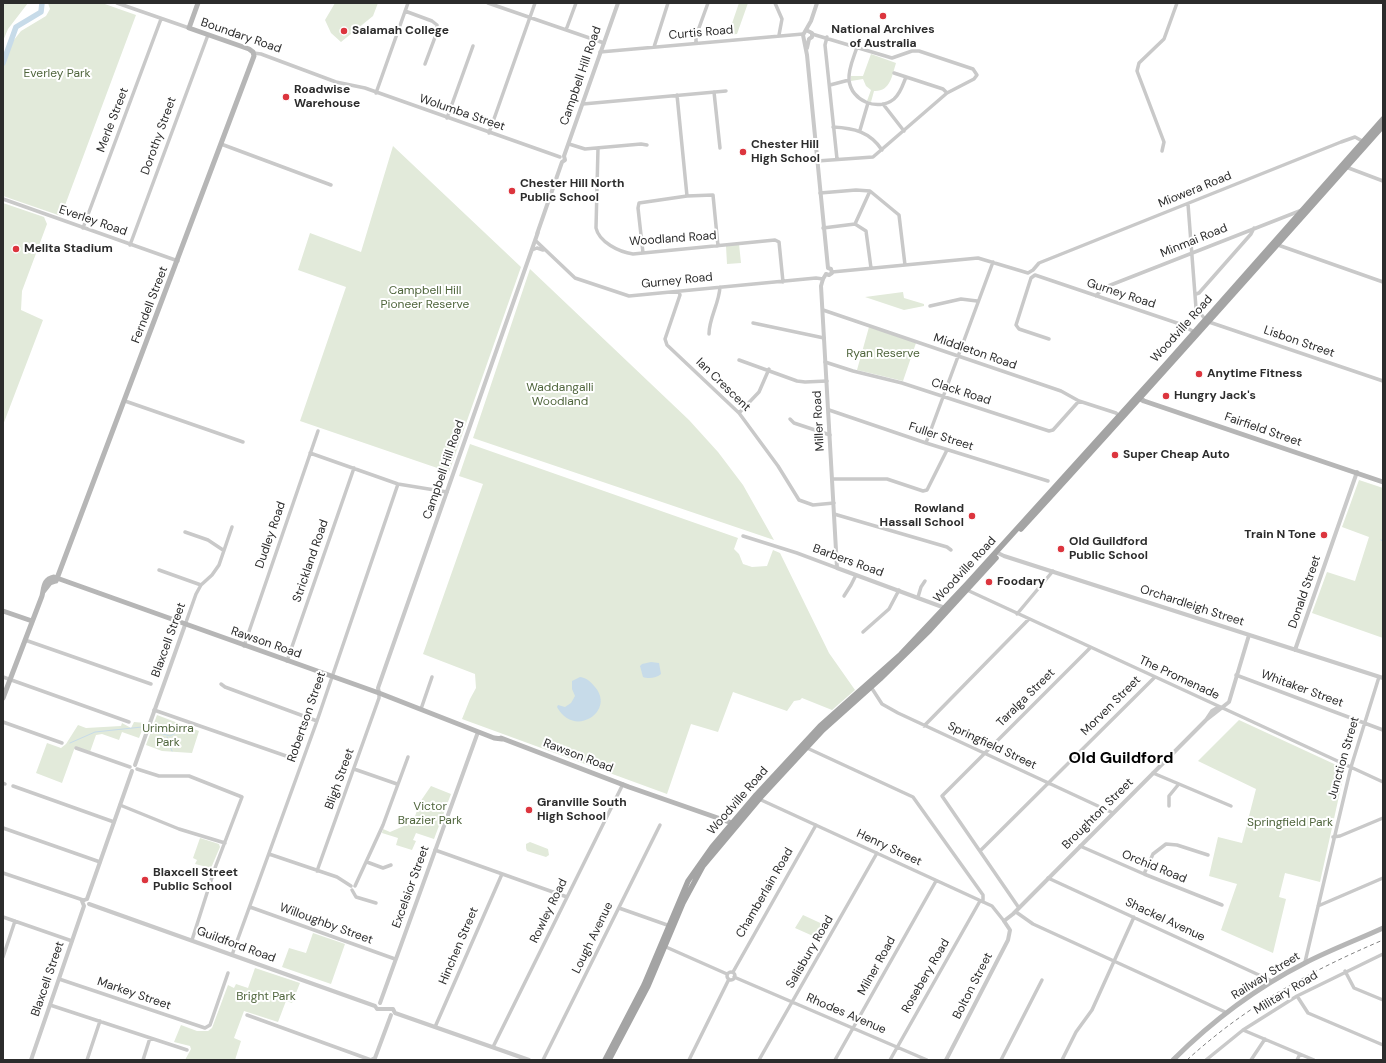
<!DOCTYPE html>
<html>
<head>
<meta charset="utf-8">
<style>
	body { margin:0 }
	#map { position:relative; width:1386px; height:1063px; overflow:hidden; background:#fff; font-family:"DM Sans",sans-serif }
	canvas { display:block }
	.frame { position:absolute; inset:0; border:4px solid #2c2c2c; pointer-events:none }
</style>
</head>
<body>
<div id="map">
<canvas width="1386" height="1063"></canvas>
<div class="frame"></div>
</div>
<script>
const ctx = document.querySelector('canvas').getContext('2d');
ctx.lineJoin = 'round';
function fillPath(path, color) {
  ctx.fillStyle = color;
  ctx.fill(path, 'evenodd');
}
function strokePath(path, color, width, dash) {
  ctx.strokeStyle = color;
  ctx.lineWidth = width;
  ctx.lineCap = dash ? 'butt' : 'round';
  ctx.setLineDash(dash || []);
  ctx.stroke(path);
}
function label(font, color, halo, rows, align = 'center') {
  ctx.font = font + ' "DM Sans",sans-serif';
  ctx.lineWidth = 4;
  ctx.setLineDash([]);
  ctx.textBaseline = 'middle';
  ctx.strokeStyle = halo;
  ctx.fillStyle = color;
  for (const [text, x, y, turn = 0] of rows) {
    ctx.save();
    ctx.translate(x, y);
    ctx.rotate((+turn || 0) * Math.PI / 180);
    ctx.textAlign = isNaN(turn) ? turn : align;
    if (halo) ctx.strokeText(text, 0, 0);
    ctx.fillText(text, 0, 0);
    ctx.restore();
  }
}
const green = new Path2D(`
	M3,3H28L8,29L3,41Z
	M48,3H102L136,15L61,216L3,196V63L6,50L21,31L46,16L50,9Z
	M335,3H378L373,16L341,42L331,33L325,20Z
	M739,3H748L737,34L728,35Z
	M871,54L896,63C892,76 890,92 874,91L871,102L867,101L871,90L866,86L863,79L851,81V76H863Z
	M393,146L521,267L449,472L300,421L346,287L298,270L310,233L361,252Z
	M3,203L44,217L47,224L22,291L21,310L43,320L3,425Z
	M739,244L741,263L727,264L726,246Z
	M530,269L689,420L718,452L743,485L774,540L473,438Z
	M903,292L904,298L924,304V306L904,310L865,297Z
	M869,327L916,343L903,381L857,370Z
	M470,444L738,538L734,549L739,554L743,564L752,567L767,566L773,550L780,553L829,653L855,690L832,710L802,698L800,700L794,701L787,711L733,692L718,732L691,724L667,794L462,719L470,699L476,688L475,674L423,654L483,484L459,476Z
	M1359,480L1383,488V638L1312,613L1327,572L1355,581L1369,537L1342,527Z
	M157,715L199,731L192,753L162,751L146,745Z
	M1239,720L1345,769L1320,882L1285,873L1279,897L1286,899L1273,953L1221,930L1237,884L1209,876L1218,837L1242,843L1256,789L1198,761Z
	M134,722L145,723L139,738L122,732L119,740L102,734L96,735L90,752L75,747L62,783L36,773L47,743L61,748L66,744L78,725L86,728L121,726L122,723L131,728Z
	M431,786L451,794L434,839L416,833L413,840L416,841L412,850L396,845L398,838L382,833L383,829L390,832L413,822L420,802Z
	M200,838L219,844L220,847L211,868L195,864L197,860L193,858Z
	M530,842L548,849L549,855L546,857L527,851L526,848V844Z
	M803,915L829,927L822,940L795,928Z
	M313,933L345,944L331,984L282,967L289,948L306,953Z
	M255,968L300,983L292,1003L286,1001L278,1022L244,1011L234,1038L241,1041L235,1060H185L191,1049L190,1046L174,1042L181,1025L197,1031H208L212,1028L228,985L234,988L236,984L248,988Z`);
const water = new Path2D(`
	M651,662L659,663L661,674C657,678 648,679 643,677L640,666L642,664Z
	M580,677C587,678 591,682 595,687C616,711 574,739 557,707L558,705L565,707L571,703L575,696L572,689V681Z`);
const stream = new Path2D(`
	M1381,540L1383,541
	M152,731L170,736L188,727
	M167,737L172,751
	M70,743L95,732L142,727`);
const river = new Path2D(`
	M3,63L16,27L41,12L42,3`);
const minor = new Path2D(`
	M117,3L189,28
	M488,3L604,43
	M775,3L782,19L779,35
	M405,11L432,21L437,25V32L425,64
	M566,30L576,3
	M812,34L892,58L912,51H919L973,69L977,75L974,79L947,93L873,157L817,161
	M827,37L825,45L837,159
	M696,43V36L708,3
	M654,47L668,3
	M857,47C854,57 848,69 849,80C851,101 878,112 894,99C901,93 903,84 906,77
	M600,52L803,34
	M254,53L261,54L336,82L365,88L560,157
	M894,73L943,89L947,93
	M830,85L849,80
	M714,92L720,148
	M376,93L408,3
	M677,95L687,196
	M583,104L726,91
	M883,104L904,131
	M447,118L473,46
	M833,127C854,128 870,132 882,150
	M860,130L868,103
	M489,133L535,3
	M221,144L331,185
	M569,144L585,149L641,144L647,145
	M598,148L596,228C599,242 619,252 633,254L775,240L779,242L783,282
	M1162,151L1164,142L1137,71L1139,63L1164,39L1177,3
	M1346,167L1383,181
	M820,193L856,190L870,191L899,215L905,265
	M3,199L178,261
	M1188,204L1196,308L1205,319
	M855,224L870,191
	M83,228L161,19
	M823,228L855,224L866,231L871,268
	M536,241L575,278L629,296L816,278L823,279
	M130,245L208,35
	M1278,245L1383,282
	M532,250L537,248L543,250
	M643,253L638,208L639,203L687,196L713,195L718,246
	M1033,270L1039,263L1341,142L1355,137L1364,142
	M832,272L978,258L1028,273L1033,270
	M1031,278L1035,275L1180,324L1196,333
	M1031,278L1016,325L1019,329L1049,339
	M679,292L680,295L665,339L667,345L739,413L778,466L799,500L813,505L834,503
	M1196,294L1199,293L1251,234L1254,228
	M1096,296L1103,288L1302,210
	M930,306L961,299L977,301
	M823,310L1061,391L1079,401L1116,413L1119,416
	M1209,322L1383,381
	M753,323L824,338
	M709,334C709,318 719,304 720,287
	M739,360L797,381L805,382L827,381
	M825,362L853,371L902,383L1049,431L1053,430L1079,401
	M125,401L243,442
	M829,410L926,443L1048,481
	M739,413L759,392L769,369
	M790,419L794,423L830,435
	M926,443L993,262
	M310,453L398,484L447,492
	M832,479H887L923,491L927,490L947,450
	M834,514L947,547L951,550
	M185,532L208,540L223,550
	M743,536L797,553L837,568
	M159,570L201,585
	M967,590L1383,782
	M844,596L851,585L856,575
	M918,597L921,587L925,581
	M1017,614L1053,571
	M185,625L196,594L201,585L212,575L219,565L232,527
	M863,632L889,609L899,590
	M25,640L151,684
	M244,646L318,431
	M287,661L354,468
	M1236,675L1383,730
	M3,677L129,722
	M221,684L225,687L317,721
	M871,687L882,704L898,713L1113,813
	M421,709L432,677
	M154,710L289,757
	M3,722L62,743
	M924,726L1028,620
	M76,748L130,767
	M807,748L913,797L983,895V902
	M137,769L159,776H189L242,797L215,868L192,940
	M354,769L397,784
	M1153,773L1231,806
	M3,783L5,784
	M13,786L114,822
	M759,799L992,906L1004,921
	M120,805L179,829L225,843
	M1169,806V796L1178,785
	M3,828L100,862
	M1333,837L1340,836L1383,818
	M1080,846L1144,874L1222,905
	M435,850L567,897
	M980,851L1154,678
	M269,854L337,877L351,886
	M367,862L383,868L391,865
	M317,871L379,698V693
	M3,873L83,900
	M1144,874L1153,854L1166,844L1177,845L1208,855
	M1048,878L1272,981
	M355,886L383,825L408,757
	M352,890L356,897L376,903
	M1318,906L1383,878
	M250,907L395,959
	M619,908L670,926
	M1019,908L942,796L1090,648
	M1016,912L1033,924L1223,1011L1226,1013
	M3,917L72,941
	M666,947L727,974
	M232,955L317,721L398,484
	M3,957L15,921
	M1305,962L1351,767L1379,677
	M1345,971L1354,988L1383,1000
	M733,972L816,825
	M727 976a4 4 0 1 1 8 0a4 4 0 1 1-8 0Z
	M734,977L927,1060
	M59,979L205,1028L210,1025L228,973
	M1297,996L1308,1013L1383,1045
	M50,1005L187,1050
	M247,1015L371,1060
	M435,1027L502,874
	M1243,1030L1314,1060
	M493,1047L623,784
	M87,1060L100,1021
	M143,1060L150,1038
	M543,1060L660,825
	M689,1060L729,979
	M759,1060L877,853
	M835,1060L936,881
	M890,1060L980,901
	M1001,1060L1042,980
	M1062,1060L1076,1032L1092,1010L1134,917
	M1206,1060L1243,1030L1297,996L1383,954
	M1251,1060L1265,1039
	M1297,1060L1300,1054`);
const tertiary = new Path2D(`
	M817,3L811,21L803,35L807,55L828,268
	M806,30L812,33V37L809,39
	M807,48L809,39
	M537,234L562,162L565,160L564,156L618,3
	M826,274L823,279L821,286L837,568L945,608
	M826,274L829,275L832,273L831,269L828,268
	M996,552L1004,556L1383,678
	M1295,650L1357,472
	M379,693L378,688L538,232
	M1206,720L1212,711L1219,707
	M135,765L185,625
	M87,899L132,771
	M89,904L375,1006L377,1009H393L395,1013L529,1060
	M84,906L82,901L87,899
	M380,1003L478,732
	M375,1058L391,1015
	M31,1060L84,906
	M371,1060L375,1058
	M946,1060L1008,940L1010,930L1004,921L1013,914L1206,720L1229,702L1249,635`);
const secondary = new Path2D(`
	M1137,397L1144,401L1383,482
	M56,581L254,56L253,52L249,49L189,28L198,3
	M43,592L50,583L56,581
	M3,611L32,621
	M3,698L42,596C44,588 43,579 54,577L379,693L494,738L502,739
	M501,738L629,787L735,824
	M1173,1060C1211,1022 1256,988 1305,963C1330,950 1357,940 1383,928`);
const primary = new Path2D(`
	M1021,529C1143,396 1263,261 1383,126
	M605,1060L644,985L688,881L712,847L756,795L820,726L901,654L968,583L1167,363L1383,119
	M609,1060L648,986L683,903L703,866L761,797L823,730L880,679L930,630L996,558`);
const rail = new Path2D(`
	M1187,1060C1246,1006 1310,971 1383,940`);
const markers = [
	[883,16,4,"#dc353e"],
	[344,31,4,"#dc353e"],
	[286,97,4,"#dc353e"],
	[743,152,4,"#dc353e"],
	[512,191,4,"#dc353e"],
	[16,249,4,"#dc353e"],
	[1199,374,4,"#dc353e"],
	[1166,396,4,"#dc353e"],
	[1115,455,4,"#dc353e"],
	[972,516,4,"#dc353e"],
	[1324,535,4,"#dc353e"],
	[1061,549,4,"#dc353e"],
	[989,582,4,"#dc353e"],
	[529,810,4,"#dc353e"],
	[145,880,4,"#dc353e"]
];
const poiNames = [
	["National Archives",883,30,"center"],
	["of Australia",883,44,"center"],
	["Salamah College",352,31],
	["Roadwise",294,90],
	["Warehouse",294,104],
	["Chester Hill",751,145],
	["High School",751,159],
	["Chester Hill North",520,184],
	["Public School",520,198],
	["Melita Stadium",24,249],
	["Anytime Fitness",1207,374],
	["Hungry Jack's",1174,396],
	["Super Cheap Auto",1123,455],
	["Rowland",964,509,"right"],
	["Hassall School",964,523,"right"],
	["Train N Tone",1316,535,"right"],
	["Old Guildford",1069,542],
	["Public School",1069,556],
	["Foodary",997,582],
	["Granville South",537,803],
	["High School",537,817],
	["Blaxcell Street",153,873],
	["Public School",153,887]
];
const streetNames = [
	["Curtis Road",701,33,-5],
	["Boundary Road",241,36,19],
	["Campbell Hill Road",581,76,-71],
	["Wolumba Street",462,113,19],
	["Merle Street",113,120,-69],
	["Dorothy Street",159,136,-70],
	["Miowera Road",1195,190,-22],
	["Everley Road",93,221,19],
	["Woodland Road",673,239,-4],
	["Minmai Road",1194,241,-22],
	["Gurney Road",677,281,-6],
	["Gurney Road",1121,294,18],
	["Ferndell Street",150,305,-69],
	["Woodville Road",1182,329,-48],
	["Lisbon Street",1299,342,19],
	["Middleton Road",975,352,19],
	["Ian Crescent",723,385,44],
	["Clack Road",961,392,18],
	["Miller Road",819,421,-93],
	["Fairfield Street",1263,430,19],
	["Fuller Street",941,437,18],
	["Campbell Hill Road",444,470,-71],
	["Dudley Road",271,535,-71],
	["Strickland Road",311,561,-71],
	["Barbers Road",848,561,20],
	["Woodville Road",965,570,-47],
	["Donald Street",1305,592,-71],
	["Orchardleigh Street",1192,606,18],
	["Blaxcell Street",169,640,-70],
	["Rawson Road",266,643,19],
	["The Promenade",1179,678,25],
	["Whitaker Street",1302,689,20],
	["Taralga Street",1026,698,-45],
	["Morven Street",1111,706,-45],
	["Robertson Street",307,717,-71],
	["Springfield Street",992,746,25],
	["Rawson Road",578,756,21],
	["Junction Street",1344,758,-74],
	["Bligh Street",340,779,-70],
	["Woodville Road",738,801,-49],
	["Broughton Street",1098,814,-45],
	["Henry Street",889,848,25],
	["Orchid Road",1154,867,22],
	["Excelsior Street",411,887,-70],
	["Chamberlain Road",765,893,-60],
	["Rowley Road",549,911,-64],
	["Shackel Avenue",1165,920,25],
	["Willoughby Street",326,924,20],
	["Lough Avenue",593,938,-64],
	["Guildford Road",236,945,20],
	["Hinchen Street",459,946,-67],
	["Salisbury Road",810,952,-60],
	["Milner Road",877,966,-61],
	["Rosebery Road",926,976,-60],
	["Railway Street",1266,976,-32],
	["Blaxcell Street",48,979,-71],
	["Bolton Street",973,986,-63],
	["Military Road",1286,993,-31],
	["Markey Street",134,994,19],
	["Rhodes Avenue",846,1014,23]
];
const parkNames = [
	["Everley Park",57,74],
	["Campbell Hill",425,291],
	["Pioneer Reserve",425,305],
	["Ryan Reserve",883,354],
	["Waddangalli",560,388],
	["Woodland",560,402],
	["Urimbirra",168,729],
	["Park",168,743],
	["Victor",430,807],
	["Brazier Park",430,821],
	["Springfield Park",1290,823],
	["Bright Park",266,997]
];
const districtNames = [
	["Old Guildford",1121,759]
];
fillPath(green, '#e2eada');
fillPath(water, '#c7dbe9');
strokePath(stream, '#c7dbe9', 1);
strokePath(river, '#c7dbe9', 5.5);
strokePath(minor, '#c9c9c9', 3.5);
strokePath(tertiary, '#c9c9c9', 4);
strokePath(secondary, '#b6b6b6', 5);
strokePath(primary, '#a4a4a4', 5.5);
strokePath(rail, '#818181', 1, [4, 3]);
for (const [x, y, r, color] of markers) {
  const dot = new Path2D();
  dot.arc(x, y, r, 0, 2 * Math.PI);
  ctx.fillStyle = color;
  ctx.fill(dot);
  strokePath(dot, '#fff', 1.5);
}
label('bold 12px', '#2c2c2c', '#fff', poiNames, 'left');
label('12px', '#2c2c2c', '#fff', streetNames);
label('12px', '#4f653c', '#fff', parkNames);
label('bold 16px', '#000', '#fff', districtNames);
</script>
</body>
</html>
